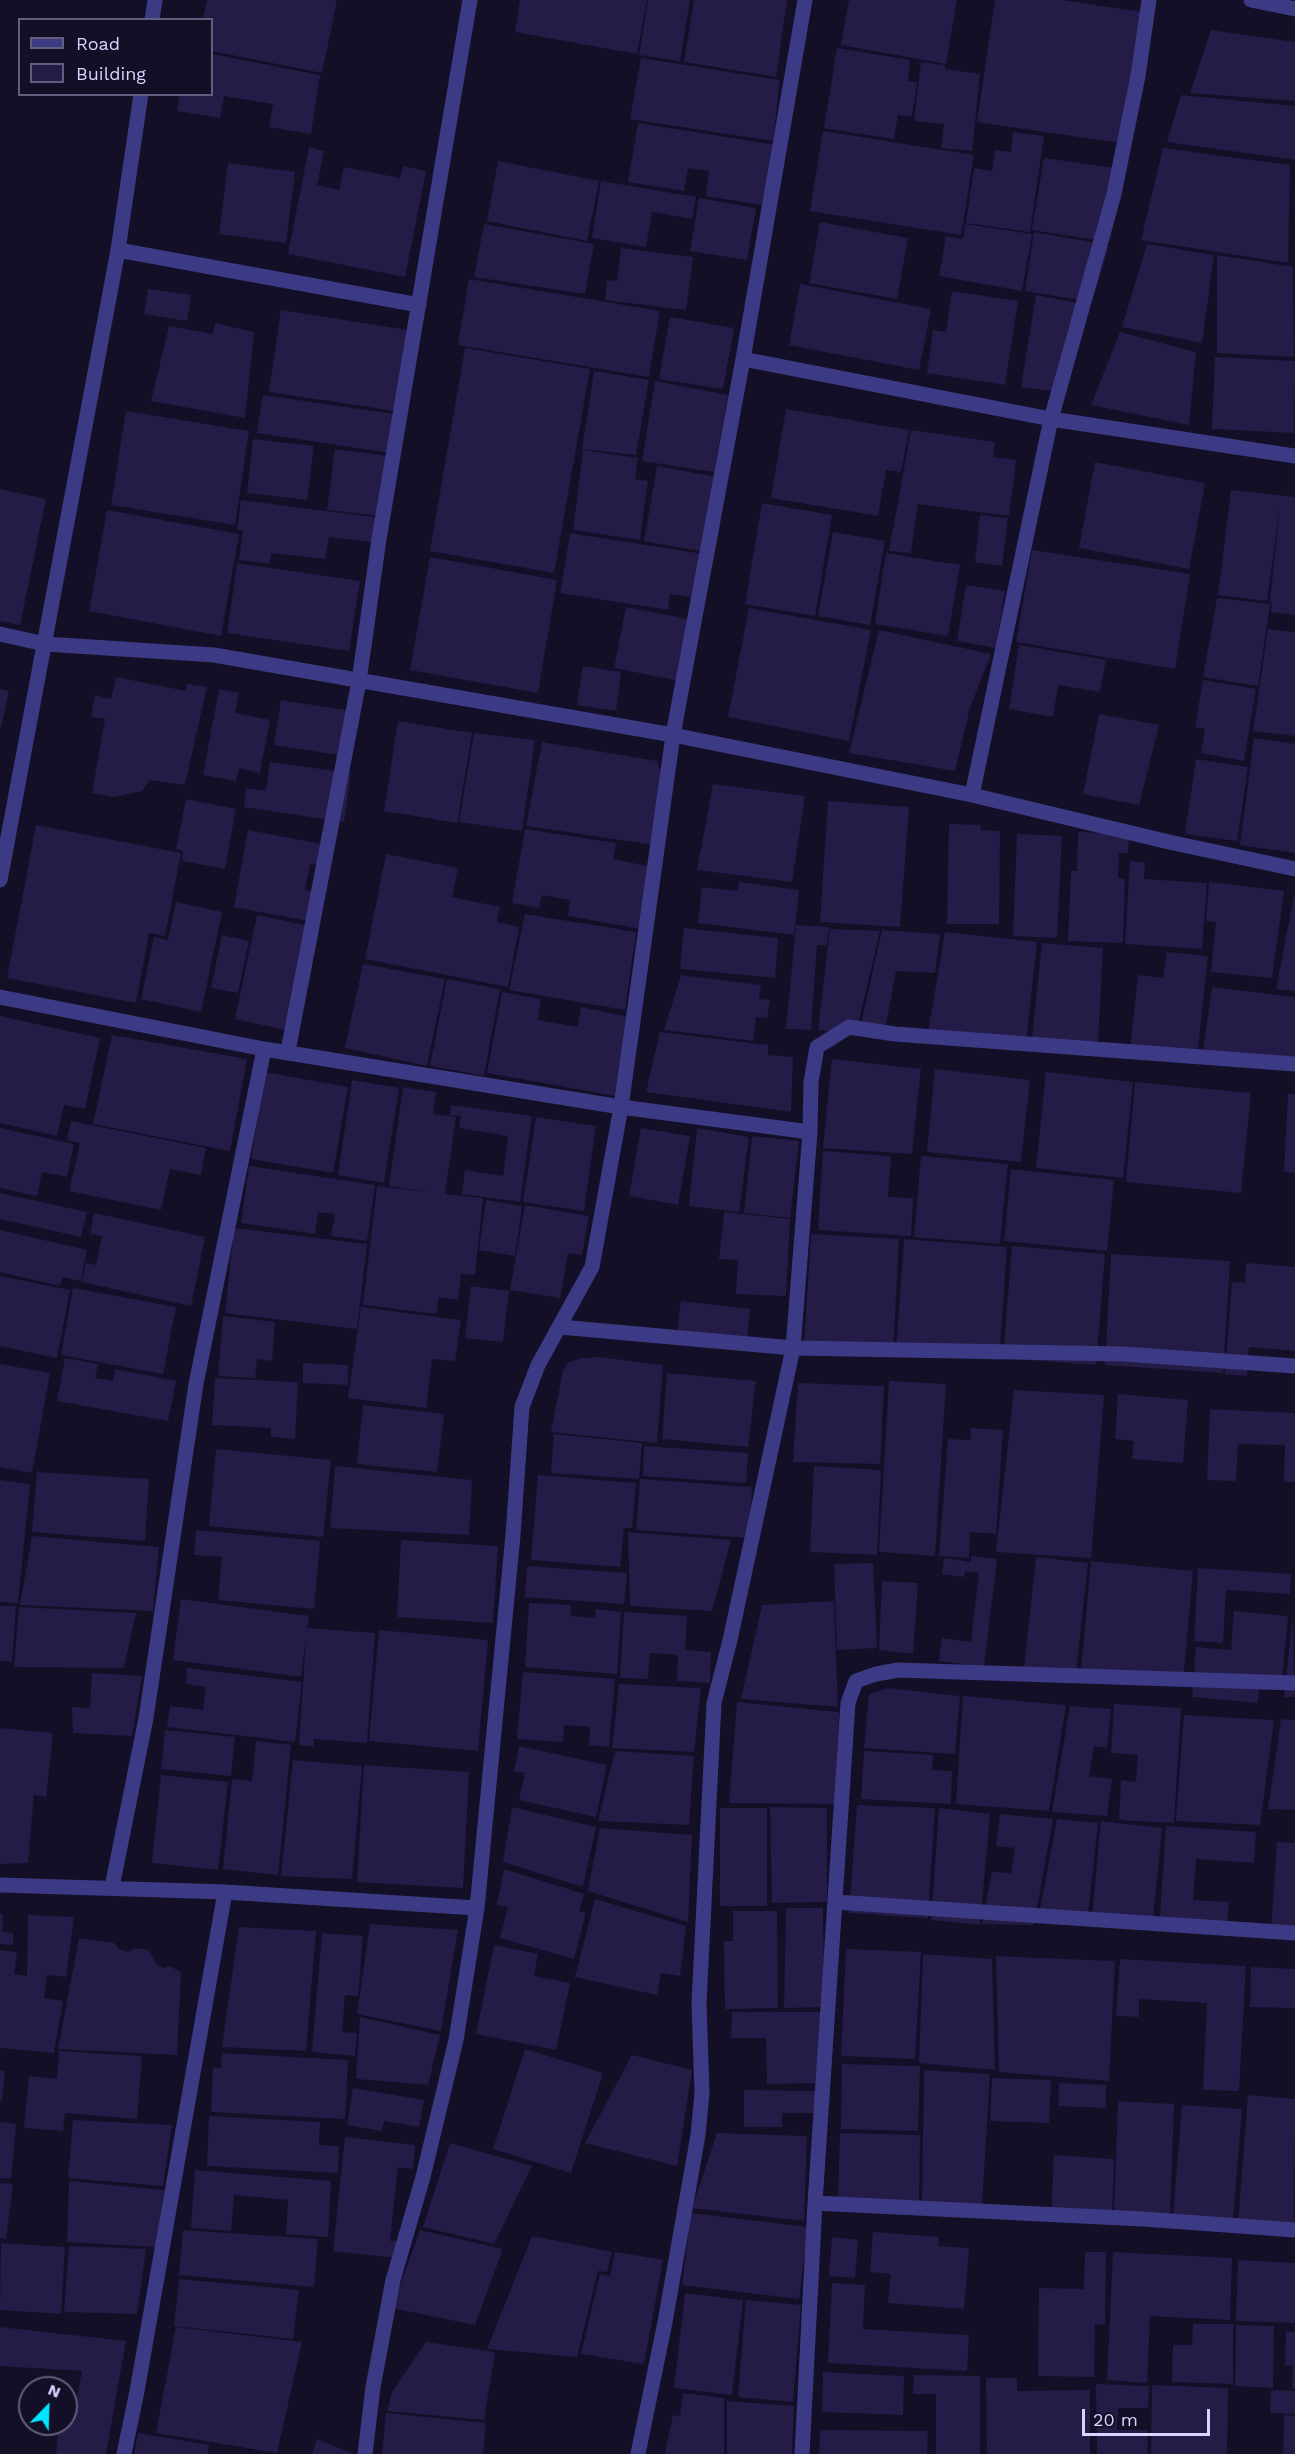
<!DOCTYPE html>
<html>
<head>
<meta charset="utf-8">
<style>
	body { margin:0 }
	#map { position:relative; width:1295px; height:2454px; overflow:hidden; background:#130f26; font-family:"Work Sans",sans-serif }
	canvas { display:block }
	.legend { position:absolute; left:18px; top:18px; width:195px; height:78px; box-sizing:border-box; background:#130f26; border:2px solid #625e7d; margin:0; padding:8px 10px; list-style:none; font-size:18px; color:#d9d4ff }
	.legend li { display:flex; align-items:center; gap:12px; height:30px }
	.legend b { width:30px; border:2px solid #625e7d }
	.north { position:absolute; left:18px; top:2376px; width:60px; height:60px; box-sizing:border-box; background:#130f26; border:2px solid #625e7d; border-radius:50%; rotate:23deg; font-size:16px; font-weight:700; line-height:24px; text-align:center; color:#d9d4ff }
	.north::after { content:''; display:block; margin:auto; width:21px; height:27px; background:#00e5ff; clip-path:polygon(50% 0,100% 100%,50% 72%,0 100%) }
	.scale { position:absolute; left:1082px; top:2409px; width:128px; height:27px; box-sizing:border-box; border:3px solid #d9d4ff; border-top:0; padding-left:8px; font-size:18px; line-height:21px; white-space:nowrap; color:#d9d4ff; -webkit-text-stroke:4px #130f26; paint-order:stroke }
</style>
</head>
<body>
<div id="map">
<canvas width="1295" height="2454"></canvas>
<ul class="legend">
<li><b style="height:8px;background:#3d3a85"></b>Road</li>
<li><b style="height:16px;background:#241b47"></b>Building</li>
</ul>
<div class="north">N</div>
<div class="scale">20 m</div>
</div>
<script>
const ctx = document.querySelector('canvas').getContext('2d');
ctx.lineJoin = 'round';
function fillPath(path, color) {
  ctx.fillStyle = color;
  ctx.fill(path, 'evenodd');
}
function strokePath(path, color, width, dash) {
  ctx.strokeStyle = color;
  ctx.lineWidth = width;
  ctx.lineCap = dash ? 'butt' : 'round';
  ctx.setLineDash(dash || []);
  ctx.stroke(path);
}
const building = new Path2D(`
	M207,0H337L322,73L212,51V20H203Z
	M520,0H647L637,54L515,32Z
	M648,0H690L680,61L639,55Z
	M694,0H787L776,77L684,62Z
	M849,0H957L946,64L841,45Z
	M995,0H1062L1149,13L1138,84L1129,82L1120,143L977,122Z
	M1211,30L1295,42V101L1190,93Z
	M837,48L910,60L908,81L917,82L912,117L898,115L894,139L824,128Z
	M212,54L320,75L311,134L269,127L273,104L224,96L220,118L177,111L180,94H212Z
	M641,58L780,80L773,141L630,119Z
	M921,62L945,65V69L980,74L972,151L941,148L944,124L914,121Z
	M1181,95L1295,106V160L1167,142Z
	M638,123L776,145L767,206L706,196L709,171L688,168L684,191L628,182Z
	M823,131L974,155L961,235L810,211Z
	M1013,132L1044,136L1030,232L966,223L974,168L992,171L995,150L1011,152Z
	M309,147L324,151L317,185L339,190L344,167L400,178L403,166L426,171L405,277L288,254Z
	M1163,148L1290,165L1288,263L1141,240Z
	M1044,158L1115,168L1119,194L1110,242L1032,230Z
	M498,161L599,181L587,241L487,221Z
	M228,163L295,172L286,243L219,234Z
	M601,181L696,197L692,219L652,212L646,247L592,238Z
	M699,198L756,208L747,260L690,251Z
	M820,222L908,238L897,299L809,283Z
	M484,224L594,244L585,294L474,277Z
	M965,224L1032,234L1022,291L939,276L946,236L963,239Z
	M1034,232L1109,245L1092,302L1025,291Z
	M1147,244L1214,255L1202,343L1122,327Z
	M621,248L693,257L686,310L605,300L607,280L617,281Z
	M1217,255L1293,267L1294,357L1217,353Z
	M469,279L660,311L649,377L458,345Z
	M800,284L931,309L919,370L789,345Z
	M148,289L191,295L187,321L144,314Z
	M952,291L1018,301L1005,385L927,373L933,330L946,332Z
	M1036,295L1087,305L1062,392L1021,387Z
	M281,310L414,331L401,412L269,392Z
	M670,317L734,328L723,389L659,379Z
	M215,323L254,332L245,418L151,401L169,326L213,334Z
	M1120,332L1196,352L1189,425L1091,405Z
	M465,348L590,369L554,573L430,551Z
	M1215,357L1295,361L1294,433L1212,429Z
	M594,371L649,380L636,455L582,449Z
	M655,381L728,395L714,472L642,461Z
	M263,395L395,414L390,453L257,433Z
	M786,409L909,430L901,472L886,470L878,516L771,498Z
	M126,411L249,431L235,525L111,505Z
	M911,430L995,442L993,457L1016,460L1009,516L918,504L911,553L889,551Z
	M253,439L314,446L307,500L247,493Z
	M335,449L389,456L381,516L327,510Z
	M583,450L638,458L635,479L648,481L640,540L573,530Z
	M1095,462L1205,483L1189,569L1079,548Z
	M657,466L723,478L700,551L644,541Z
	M0,489L46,499L20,625L0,621Z
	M1231,490L1295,497V615L1271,612L1272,602H1270L1280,504L1267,601L1218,595Z
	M241,500L380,518L377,543L329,537L325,559L271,553L270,564L239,560L243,530H237Z
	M762,503L832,515L815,616L745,604Z
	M107,510L239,534L221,636L89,611Z
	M980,515L1008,518L1002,566L975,562Z
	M833,532L885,541L870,625L818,616Z
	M570,533L703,554L696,598L670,594L668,610L560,593Z
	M1032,550L1190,574L1175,669L1016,642Z
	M886,553L960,565L948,636L875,624Z
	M430,557L557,580L538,693L410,670Z
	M237,563L360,581L349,651L227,633Z
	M966,585L1005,591L996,648L957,641Z
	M1217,598L1270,604L1258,686L1203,677Z
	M626,607L697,621L685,682L614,668Z
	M749,608L871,630L849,741L728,717Z
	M1268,629L1295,632V736L1253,731Z
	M879,630L991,654L970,708L955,771L849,753Z
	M1019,645L1106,660L1100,692L1058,685L1053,717L1009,709Z
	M583,666L621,672L616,711L577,705Z
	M116,677L186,691L187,684L207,687L185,785L150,780L142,791L114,797L92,793L105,719L91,717L95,695L111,699Z
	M1203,680L1256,689L1244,761L1201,753L1205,729L1195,727Z
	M0,689L9,691L1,727H0Z
	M219,689L239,693L235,713L270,720L260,773L239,768L236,781L203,775Z
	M281,700L358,712L351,757L274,745Z
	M1099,714L1159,725L1139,805L1083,794Z
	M398,721L472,733L457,823L384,811Z
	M474,733L535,740L522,831L459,822Z
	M1254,738L1295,744V853L1240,845Z
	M542,742L657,761L662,777L654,845L526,826Z
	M1196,759L1248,767L1237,841L1185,834Z
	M270,762L351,773L344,822L244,807L246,788L266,791Z
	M713,784L805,796L792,882L697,870Z
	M186,799L236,809L225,869L182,861L183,851L176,849Z
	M828,801L909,807L900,927L820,922Z
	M949,824L981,825L980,830L1000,831L999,924H947Z
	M36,825L181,853L165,936L149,933L136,1003L7,978Z
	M525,829L616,843L613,859L652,867L641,929L568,916L570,900L542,895L539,908L512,903Z
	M248,830L322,844L318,865L310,864L305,890L313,891L308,921L234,907Z
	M1078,832L1129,834L1128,853H1119L1118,878L1125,879L1123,943L1068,941L1071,871H1077Z
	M1017,834L1062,836L1057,938L1013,936Z
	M386,854L458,868L452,897L500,907L497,922L519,927L508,987L365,959Z
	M1130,861L1145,862L1144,879L1207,883L1202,949L1125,944Z
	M739,882L799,890L794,935L698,923L702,887L738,891Z
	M1209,882L1284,891L1272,978L1211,972L1216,922L1206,921Z
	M1294,896L1295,897V991L1276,989Z
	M176,902L222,912L201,1012L141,999L154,937L168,940Z
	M525,914L636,932L625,1010L509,990Z
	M257,915L308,926L286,1030L235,1019Z
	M796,925L829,927L827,945H817L811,1030L786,1029Z
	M684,928L778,938L775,978L680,969Z
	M830,929L880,931L856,1033L818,1030Z
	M882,930L940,934L935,973L896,971L884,1035L859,1033Z
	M945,932L1037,942L1026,1044L927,1038Z
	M222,935L249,941L238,993L211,988Z
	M1042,943L1103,948L1098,1042L1032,1039Z
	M1167,952L1208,956L1197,1057L1130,1050L1138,975L1163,978Z
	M363,964L445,979L427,1066L345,1048Z
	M681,975L761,985L759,999L770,1000L767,1018L756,1017L753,1041L664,1030Z
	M447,979L500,989L484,1076L430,1066Z
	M1212,987L1295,997V1067L1202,1059Z
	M502,992L541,999L538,1020L578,1027L581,1007L630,1017L616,1096L487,1073Z
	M0,1016L100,1038L85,1109L64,1105L57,1136L0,1123Z
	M660,1032L768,1045V1055L793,1057L791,1112L646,1092Z
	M112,1035L247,1059L230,1151L93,1124Z
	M832,1059L921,1069L912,1154L823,1148Z
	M935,1069L1030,1080L1021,1162L927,1152Z
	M265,1072L348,1087L333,1173L251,1159Z
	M1046,1072L1133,1082L1123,1178L1036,1168Z
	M352,1080L399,1088L384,1183L338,1175Z
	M1135,1082L1251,1093L1241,1193L1126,1182Z
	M403,1087L436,1092L433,1114L456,1117L445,1194L483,1198L475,1275L461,1274L458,1300L439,1297L436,1314L363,1305L377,1186L429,1192L389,1186Z
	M1288,1094H1295V1173L1284,1172Z
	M451,1105L532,1116L520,1202L462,1194L465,1170L503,1176L508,1136L459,1128L461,1116L450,1115Z
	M536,1117L596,1126L584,1211L523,1202Z
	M71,1121L206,1148L201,1175L170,1169L161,1210L69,1191L80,1143L67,1140Z
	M0,1128L74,1144L67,1177L42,1172L37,1196L0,1188Z
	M641,1128L690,1136L678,1205L629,1196Z
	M697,1128L749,1137L739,1212L689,1206Z
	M752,1136L799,1141L790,1218L744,1213Z
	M823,1151L891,1156L888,1197L913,1198L911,1236L818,1230Z
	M921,1156L1008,1164L1000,1244L914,1237Z
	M249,1166L375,1185L367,1241L331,1236L335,1214L318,1212L315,1234L241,1223Z
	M1011,1169L1114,1180L1107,1251L1004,1241Z
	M0,1193L87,1212L81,1237L0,1219Z
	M486,1200L522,1206L515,1256L479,1250Z
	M525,1205L589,1216L582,1255L568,1253L560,1298L510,1290Z
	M724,1212L790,1219L786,1296L736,1294L738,1260L719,1259Z
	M94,1213L205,1237L191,1306L82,1282L86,1263L96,1265L102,1236L90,1234Z
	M234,1228L367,1244L357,1329L225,1313Z
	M0,1230L87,1250L81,1281L62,1277L60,1286L0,1272Z
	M811,1234L899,1239L893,1352L804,1346Z
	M904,1239L1007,1247L999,1360L896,1352Z
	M1012,1246L1105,1254L1096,1365L1003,1358Z
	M1111,1254L1230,1261L1223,1373L1105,1365Z
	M1246,1263L1295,1267V1351L1249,1347L1247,1376L1225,1374L1232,1282L1245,1283Z
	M0,1276L70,1290L57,1358L0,1346Z
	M471,1286L509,1291L503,1342L465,1338Z
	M73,1288L176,1307L163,1374L61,1355Z
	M681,1301L750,1309L746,1347L676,1339Z
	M361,1307L461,1320L455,1361L432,1359L426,1408L348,1398Z
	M223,1316L275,1322L272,1361L257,1359L255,1378L218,1376Z
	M599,1357L663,1365L657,1443L551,1432L563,1370L569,1362L582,1358Z
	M65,1358L98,1364L95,1378L113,1381L115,1369L176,1381L168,1421L57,1401Z
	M303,1363L348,1365V1385L303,1383Z
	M0,1364L50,1373L32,1473L0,1467Z
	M667,1373L756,1381L748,1447L662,1439Z
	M215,1378L298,1382L295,1439L271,1437V1428L212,1425Z
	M889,1381L946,1384L935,1556L879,1552Z
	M798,1383L884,1386L880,1464L793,1462Z
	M1014,1390L1104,1395L1091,1558L996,1552Z
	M1118,1394L1188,1400L1183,1463L1132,1459L1134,1441L1115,1439Z
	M363,1405L444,1414L437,1472L357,1464Z
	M1210,1409L1295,1413V1482H1284L1285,1445L1238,1444L1236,1481L1207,1480Z
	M971,1428L1003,1430L996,1534L970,1532L969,1558L939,1556L948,1439L970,1440Z
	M554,1434L642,1443L639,1479L551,1473Z
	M644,1446L748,1453L746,1483L643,1476Z
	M216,1449L331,1460L323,1537L209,1526Z
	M335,1466L472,1480L469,1535L330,1528Z
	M814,1466L881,1470L877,1555L810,1552Z
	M37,1472L149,1479L145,1541L32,1532Z
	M538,1475L636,1483L632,1528H624L620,1567L531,1560Z
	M640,1479L752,1487L749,1538L636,1530Z
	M0,1480L30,1484L18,1603L0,1602Z
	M196,1530L320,1541L314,1609L218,1600L222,1557L194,1555Z
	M628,1532L731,1540L712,1611L630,1606Z
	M32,1536L159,1547L153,1611L20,1605Z
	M401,1540L498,1546L493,1623L397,1617Z
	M972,1556L997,1559L984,1667L939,1661L942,1638L971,1642L979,1573L965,1571L964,1577L942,1574L944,1558L970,1562Z
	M1036,1557L1088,1563L1076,1674L1024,1667Z
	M1091,1561L1193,1571L1183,1681L1081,1671Z
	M873,1563L877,1648L837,1650L834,1564Z
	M527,1566L627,1573L624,1604L525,1597Z
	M1198,1568L1291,1574L1290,1594L1226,1590L1223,1643L1194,1641Z
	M882,1581L918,1583L913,1654L879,1650Z
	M181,1599L309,1616L307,1628L375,1633L367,1743L314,1739V1747L299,1745L306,1639L301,1677L173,1660Z
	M834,1601L838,1707L741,1699L762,1605Z
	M529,1603L571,1605L570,1616L595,1618L596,1609L621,1612L617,1674L525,1667Z
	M0,1606H16L12,1662L0,1661Z
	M19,1607L136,1613L124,1668L14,1667Z
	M1234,1611L1288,1616L1281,1690L1259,1688L1258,1703L1192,1697L1196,1647L1231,1650Z
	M624,1612L687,1616L685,1650L711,1652L710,1683L677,1681L678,1655L650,1653L648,1679L620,1678Z
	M1293,1614L1295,1697H1284Z
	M379,1630L488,1640L478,1751L369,1741Z
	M187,1668L302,1682L295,1742L167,1727L170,1706L203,1710L206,1687L186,1684Z
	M523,1672L615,1679L609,1747L589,1745L590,1727L564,1725L563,1742L517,1739Z
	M92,1673L142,1676L132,1736L73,1733L72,1707L90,1708Z
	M619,1684L701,1688L694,1752L612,1748Z
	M888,1688L960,1696L955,1754L864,1748L869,1694Z
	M963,1696L1066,1705L1049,1811L956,1804Z
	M737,1702L839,1712L835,1804L729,1803Z
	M1114,1704L1181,1708L1174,1823L1119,1820L1121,1780L1136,1782L1138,1755L1111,1753Z
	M1070,1706L1111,1709L1107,1748L1094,1746L1089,1776L1112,1779L1107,1816L1052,1812Z
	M1184,1715L1274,1720L1260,1825L1176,1821Z
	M1281,1719L1295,1720V1810L1268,1809Z
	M0,1728L53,1733L46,1797L34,1795L28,1863L0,1864Z
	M165,1730L235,1737L231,1776L161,1769Z
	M256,1741L291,1745L278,1875L223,1869L232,1779L252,1781Z
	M519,1746L607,1765L596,1817L519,1800L525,1773L514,1771Z
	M615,1751L694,1756L689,1825L598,1821Z
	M864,1751L933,1755L932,1770L952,1771L951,1804L861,1799Z
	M293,1760L362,1766L352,1879L281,1876Z
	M364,1765L469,1772L463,1888L357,1882Z
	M161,1775L228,1782L218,1870L152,1863Z
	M857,1805L935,1808L928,1918L849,1913Z
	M512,1807L596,1827L583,1887L503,1862Z
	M770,1807L827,1808V1902L772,1903Z
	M720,1808H767V1906H720Z
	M939,1808L990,1814L980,1925L931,1920Z
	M1000,1814L1053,1819L1034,1925L982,1924L992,1872L1011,1873L1015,1848L996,1846Z
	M1057,1819L1098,1823L1087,1923L1038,1920Z
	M1101,1821L1162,1828L1152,1930L1091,1926Z
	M1166,1826L1256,1832L1254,1863L1196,1859L1193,1900L1229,1902L1226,1935L1159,1930Z
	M600,1828L692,1835L688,1922L588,1891Z
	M1277,1842L1295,1843V1934L1271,1933Z
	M504,1869L584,1894L579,1911L586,1913L574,1959L500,1938L508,1907L497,1905Z
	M595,1899L686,1926L680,1976L661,1973L657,1995L575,1977Z
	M786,1908H823L824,2007L784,2008Z
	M733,1911H777L778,2008L725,2009L724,1941H733Z
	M0,1914H3L2,1932L13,1933V1945L0,1944Z
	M28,1915L74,1917L66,1977L47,1975L44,1998L63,2001L54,2053L0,2048V1950L17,1952L14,1974L27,1976Z
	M370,1924L458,1930L441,2031L357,2014Z
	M239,1927L316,1931L306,2051L222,2047Z
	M322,1933L363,1936L358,1996L345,1995L342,2032L357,2033L355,2056L312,2052Z
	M79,1938L114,1943L119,1949L128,1952L136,1948L149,1950L157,1965L163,1968L169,1966L181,1972L177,2055L58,2049Z
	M494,1945L538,1954L534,1976L570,1983L556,2050L476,2034Z
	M846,1949L921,1952L915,2059L841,2056Z
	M923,1954L992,1959L995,2070L919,2063Z
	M996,1956L1115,1961L1109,2081L999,2072Z
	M1120,1959L1246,1966L1239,2091L1203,2090L1207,2003L1139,1999V2017L1116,2016Z
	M1251,1967L1295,1969V2008L1250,2007Z
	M732,2012H821V2083L767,2084L766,2038H731Z
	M360,2017L440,2035L428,2085L356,2079Z
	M525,2049L603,2073L571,2173L493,2149Z
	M59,2051L142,2056L137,2119L65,2113L63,2131L24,2128L29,2076L57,2079Z
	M222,2053L348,2060L345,2119L211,2112L213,2067L221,2068Z
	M632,2055L692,2070L677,2166L585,2143Z
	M842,2064L920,2066L918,2131L841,2129Z
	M0,2070L5,2071L2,2101H0Z
	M924,2070L990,2074L982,2205L922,2203Z
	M992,2078L1051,2080L1049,2123L990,2121Z
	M1059,2083L1106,2085V2108L1058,2106Z
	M353,2088L424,2100L419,2127L384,2121L382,2131L347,2125Z
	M744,2090L818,2091V2113H782V2127H744Z
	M1248,2095L1295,2099L1294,2227L1238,2223Z
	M1118,2101L1174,2104L1170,2218L1114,2215Z
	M1182,2105L1242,2109L1233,2221L1173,2216Z
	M209,2116L320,2122L319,2145L339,2146L338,2173L207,2166Z
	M73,2120L172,2125L163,2186L68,2178Z
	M0,2122L16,2124L11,2179L0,2178Z
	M717,2133L807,2136L804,2221L692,2208Z
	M840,2133L920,2135L919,2201L838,2198Z
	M345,2137L415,2145L413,2169L398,2167L390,2241H398L397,2258L333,2251Z
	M450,2143L532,2166L494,2244L423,2227Z
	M1054,2155L1114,2159L1112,2217H1051Z
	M195,2170L331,2181L328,2237L286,2234L288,2200L234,2195L231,2231L191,2228Z
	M69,2181L164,2190L156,2247L67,2242Z
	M0,2183L13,2184L6,2238H0Z
	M691,2213L808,2227L799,2299L682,2285Z
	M183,2230L318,2239L314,2287L179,2275Z
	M420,2230L503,2249L475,2325L392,2308Z
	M873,2232L939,2237L938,2246L969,2248L964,2309L888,2303L891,2274L870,2272Z
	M532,2236L612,2252L607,2272L598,2271L577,2357L487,2349Z
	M832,2237L858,2240L855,2278L829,2276Z
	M1,2243L65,2247L61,2314L0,2310Z
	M69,2246L146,2249L137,2314L64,2312Z
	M615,2252L663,2260L644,2364L581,2354L600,2274L610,2276Z
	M1085,2252H1106L1105,2325L1095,2324L1094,2377L1038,2376L1039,2288L1084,2289Z
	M1113,2252L1232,2258L1230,2320L1150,2316L1147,2383L1107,2380Z
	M1238,2260L1295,2263V2323L1236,2321Z
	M179,2279L299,2290L293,2339L174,2326Z
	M832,2283L865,2285L863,2329L969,2335L967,2371L828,2363Z
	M685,2293L743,2300L732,2395L674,2388Z
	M746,2300L801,2305L793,2402L738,2397Z
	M1193,2324H1233V2384L1172,2382L1173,2345H1192Z
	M1236,2325L1274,2326L1273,2388L1235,2386Z
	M0,2327L126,2341L106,2454H56L59,2424H66V2394L77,2397L82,2371L0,2366Z
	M176,2327L302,2342L277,2453L156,2433Z
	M1286,2331L1295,2332V2388H1292L1293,2366L1285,2365Z
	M426,2342L495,2352L484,2420L387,2411L392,2392Z
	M823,2372L904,2376L903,2415L822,2412Z
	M914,2375L980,2376V2454H936V2394H913Z
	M986,2378H1017V2391L1090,2390V2454H987Z
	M1096,2384L1149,2386L1148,2408H1118L1117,2430H1147L1148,2454H1097Z
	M1152,2385L1228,2388L1227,2454H1151Z
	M1271,2390L1295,2391V2414L1270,2413Z
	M683,2393L724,2398V2454H665L673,2415L680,2416Z
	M727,2401L794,2406L792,2454H727Z
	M386,2413L486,2423L483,2454H382Z
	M1284,2415L1295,2416V2454H1283Z
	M820,2430L928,2431L927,2454H819Z
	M138,2433L209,2445L208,2454H134Z
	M317,2439L354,2454H312Z`);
const street = new Path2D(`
	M1149,0L1138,76L1114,194L1051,419L972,795L1169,842L1295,869
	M1251,0L1295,9
	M152,20L155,0
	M118,250L419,305
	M743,359L1051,419L1295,456
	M0,634L45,644L214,655L673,735L972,795
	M0,880L118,250L141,94
	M0,997L264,1049L621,1107L810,1132
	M288,1051L359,681L379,539L470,0
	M1295,1064L895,1034L849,1027L817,1047L811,1082L810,1132L793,1348L1124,1354L1295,1366
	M560,1327L793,1348L730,1640L714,1703L699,2003L702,2093L698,2135L665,2322L638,2454
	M0,1885L225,1892L477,1908
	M112,1887L146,1718L196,1384L264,1049
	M835,1902L1295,1933
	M815,2203L848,1703L856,1681L876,1674L898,1670L1295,1683
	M124,2454L137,2391L225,1892
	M365,2454L373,2387L393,2280L423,2177L456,2040L477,1908L513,1535L522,1407L538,1365L592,1267L621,1107L673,735L743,359L805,0
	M802,2454L815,2203L1143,2219L1295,2230`);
fillPath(building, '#241b47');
strokePath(street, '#3d3a85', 15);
</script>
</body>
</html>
